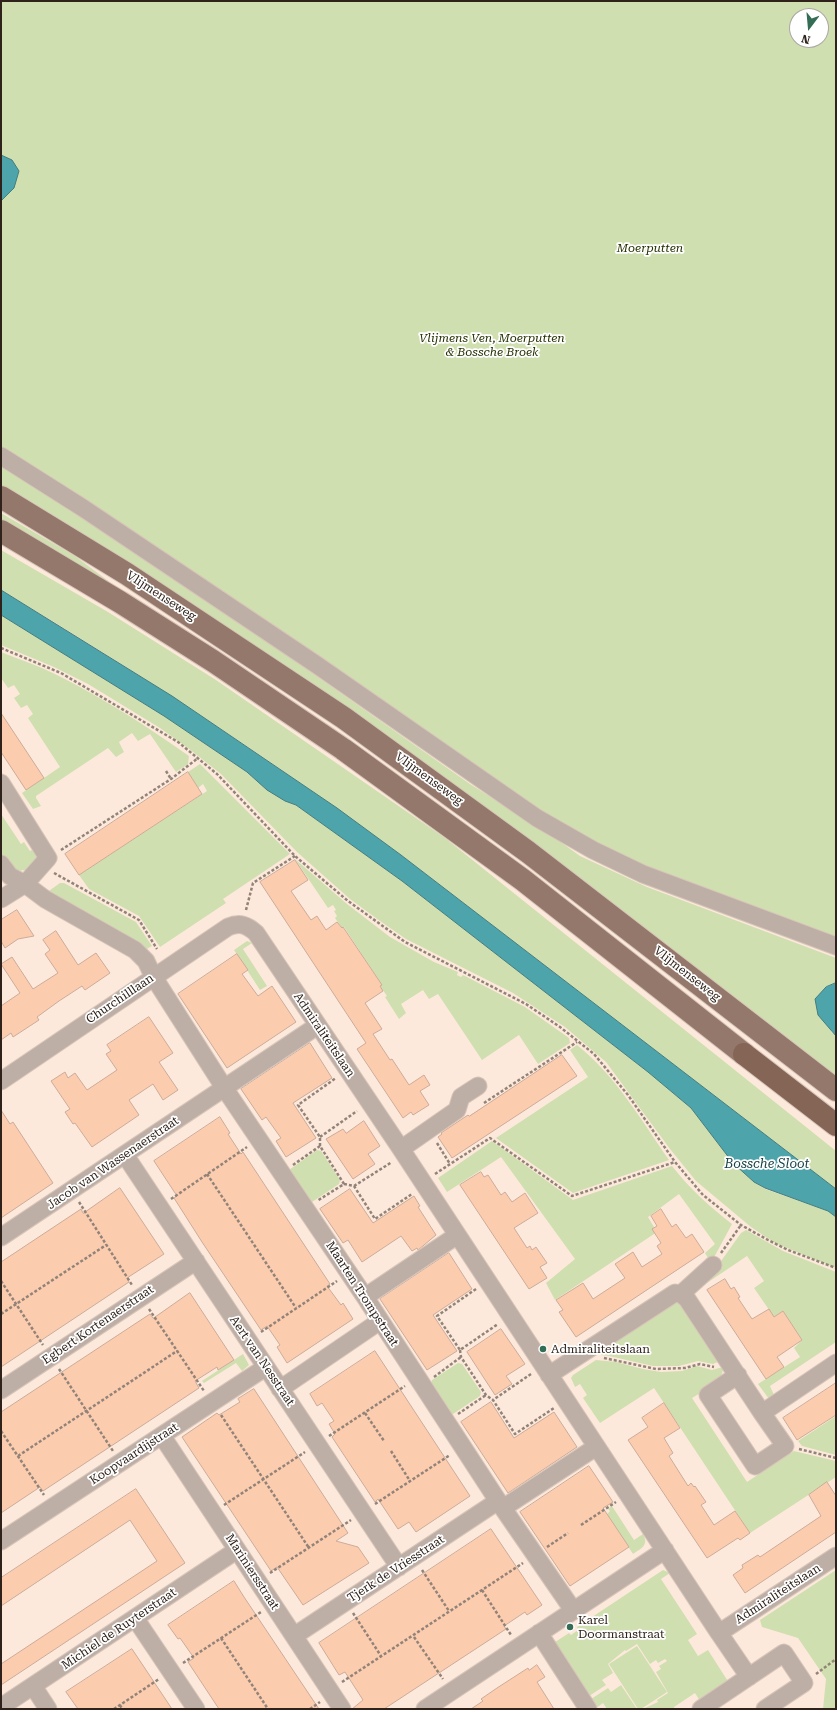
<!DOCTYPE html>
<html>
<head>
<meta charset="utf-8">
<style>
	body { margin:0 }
	#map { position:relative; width:837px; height:1710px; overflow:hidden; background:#fde9dc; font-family:"Roboto Serif",serif }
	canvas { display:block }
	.frame { position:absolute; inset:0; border:2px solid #2e221a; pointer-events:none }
	.north { position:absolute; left:789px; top:8px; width:40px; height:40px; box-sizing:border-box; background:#fff; border:1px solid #aba7a3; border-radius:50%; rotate:196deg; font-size:11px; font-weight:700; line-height:16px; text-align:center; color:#2e221a }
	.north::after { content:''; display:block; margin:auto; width:14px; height:18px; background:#346d55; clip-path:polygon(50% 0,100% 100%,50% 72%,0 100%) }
</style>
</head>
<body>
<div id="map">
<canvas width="837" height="1710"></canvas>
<div class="frame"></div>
<div class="north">N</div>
</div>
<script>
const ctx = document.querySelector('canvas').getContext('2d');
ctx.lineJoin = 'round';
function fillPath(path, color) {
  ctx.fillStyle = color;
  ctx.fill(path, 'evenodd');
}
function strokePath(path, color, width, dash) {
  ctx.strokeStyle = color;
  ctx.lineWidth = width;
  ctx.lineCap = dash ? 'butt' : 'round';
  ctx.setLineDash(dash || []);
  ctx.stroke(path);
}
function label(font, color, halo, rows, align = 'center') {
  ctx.font = font + ' "Roboto Serif",serif';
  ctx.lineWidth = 3.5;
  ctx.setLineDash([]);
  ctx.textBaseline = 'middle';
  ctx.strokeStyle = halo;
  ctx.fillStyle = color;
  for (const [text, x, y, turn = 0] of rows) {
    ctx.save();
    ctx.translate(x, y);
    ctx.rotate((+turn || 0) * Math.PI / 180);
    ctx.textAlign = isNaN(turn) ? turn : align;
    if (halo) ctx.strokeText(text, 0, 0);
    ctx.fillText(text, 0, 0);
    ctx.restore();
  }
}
const green = new Path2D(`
	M1,1H836V942L638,863L542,818L45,475L1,447ZM797,16H821V40H797Z
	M1,463L231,616L470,784L558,840L580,856L647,887L836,958V983L826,987L831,1032L836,1036V1076L546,855L1,489Z
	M1,513L75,556L123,592L1,523Z
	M1,550L108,612L216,680L445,838L836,1151V1189L401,855C272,760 138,672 1,590Z
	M1,615L164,716L247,772L285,801L296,805L402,881L648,1072L691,1108L733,1163L754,1182L765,1189L828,1211L836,1217V1268L775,1243L751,1227L696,1181L670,1149L606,1062L565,1027L513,993L406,939L380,921L350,899L297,852L221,774L188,748L160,728L88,684L54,667L1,645Z
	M1,652C21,660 42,667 61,677C106,700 148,727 189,756L188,764L176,772L150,734L138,741L132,733L119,742L124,752L116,757L108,748L36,796V798L41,806L33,809L22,793L60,767L28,718L33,714L27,705L21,708L14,698L20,694L14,685L8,688L1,678Z
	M200,764L290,854L223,899L226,903L160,947L139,916L89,889L79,875L207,791L203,784L198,788L188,772Z
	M1,814L21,844L24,842L30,851L36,847L38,857L26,870L17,871L10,866L1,854Z
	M295,859L347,904L390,937L434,962L458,972L457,975L461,977L463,975L525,1007L569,1038L570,1043L538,1064L519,1035L482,1060L438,994L429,999L423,990L401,1004L406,1013L399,1019L385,997L387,996L380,986L382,985L344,927L342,928L335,918L337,916L334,911L336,910L333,905L328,908Z
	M60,883H64L136,922L152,946L145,950L46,893Z
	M247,941L252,943L243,949L267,986L260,990L234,950Z
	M577,1045C616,1076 641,1120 669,1160L573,1193L496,1138L588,1077L570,1050Z
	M492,1141L573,1200L672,1166C689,1188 710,1207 732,1224L711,1263L705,1253L715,1244L679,1194L648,1217L657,1232L555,1300L546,1283L575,1259L501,1157L447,1192L438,1178Z
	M317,1150L321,1151L340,1180L339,1184L312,1202L310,1201L289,1170Z
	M746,1230L783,1251L836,1272V1342L770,1386L774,1395L769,1399L758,1384L800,1357L794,1348L802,1340L783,1311L774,1317L754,1288L764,1281L747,1256L704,1285L741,1233Z
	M676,1302L682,1304L720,1361L713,1364L698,1361L679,1366H653L609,1356L593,1354Z
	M243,1354L249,1365L242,1371L236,1363L204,1383L202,1381Z
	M596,1360L616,1362L643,1369L661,1372L682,1371L697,1366L712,1370L723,1367C724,1382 703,1391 692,1398L747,1482L794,1451L836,1461V1477L750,1533L654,1388L600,1423L583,1398L587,1395L580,1384L575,1387L571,1378L573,1375Z
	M458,1363L462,1364L481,1392L480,1396L453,1414L450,1413L431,1384L432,1380Z
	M836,1416V1455L802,1446L798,1441Z
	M612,1506L634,1540L643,1534C649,1545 642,1548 633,1554L607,1514L610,1511L608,1509Z
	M663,1570L670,1573L661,1579L697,1634L688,1640L698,1656L708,1650L729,1683L700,1701L695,1693L674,1707V1709H643L658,1702L657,1700L668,1693L656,1672L661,1669L659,1666L667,1661L665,1659L658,1663L656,1660L650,1664L637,1644L626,1651L625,1650L608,1664L613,1673L602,1680L606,1685L586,1698L552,1644L569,1633L571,1635L578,1630L577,1627Z
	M836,1570V1709H823L826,1679L798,1638L762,1627L760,1620Z
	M637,1646L667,1692L641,1709H638L609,1664Z
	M621,1685L637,1709H607L603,1703L595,1709L588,1701L608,1688L611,1692Z`);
const water = new Path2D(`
	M1,155L12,160L19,171L14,188L1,201Z
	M1,590L172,696L337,808L401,855L836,1189V1217L828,1211L765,1188L754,1182L733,1163L691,1108L648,1072L402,881L296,805L285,801L267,790L247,772L164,716L1,615Z
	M836,983V1036L818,1015L815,999L826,987Z`);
const building = new Path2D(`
	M1,713L44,778L26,790L1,752Z
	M188,772L202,794L79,875L65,854Z
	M295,860L308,880L291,891L311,920L317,916L326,930L337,922L342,928L343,927L382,985L380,986L383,991L365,1003L382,1029L373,1034L390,1060L392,1059L409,1085L424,1075L430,1085L420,1091L429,1105L413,1115L411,1112L403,1118L357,1049L366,1043L260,882Z
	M17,910L34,936L18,939L5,948L1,941V920Z
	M56,931L78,965L96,953L110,973L85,990L82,986L59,1001L37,1017L39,1020L13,1037L11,1033L1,1040V1006L20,993L1,964L12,957L33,989L58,973L45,954L50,950L43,940Z
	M237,954L248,970L242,974L258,996L272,986L296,1022L227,1068L178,994Z
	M149,1017L173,1053L159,1062L178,1090L163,1100L153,1084L129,1100L139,1115L92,1147L75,1123L73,1124L65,1112L70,1109L51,1081L65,1072L68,1078L75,1073L87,1090L117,1070L106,1054L111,1051L107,1045Z
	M310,1043L332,1078L293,1103L316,1138L286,1157L276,1141L281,1138L266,1117L262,1120L241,1089Z
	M562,1055L577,1076L452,1158L438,1137L442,1134L441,1133L468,1115L469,1116Z
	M1,1110L10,1124L13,1122L53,1183L1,1218Z
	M220,1117L230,1133L228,1134L241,1154L243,1152L330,1284L327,1286L341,1305L343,1303L353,1319L287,1363L277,1347L280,1345L267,1326L261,1330L202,1242L174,1198L177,1196L154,1161Z
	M364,1121L380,1146L368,1154L375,1164L353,1179L326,1139L343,1129L346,1133Z
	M481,1172L484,1177L488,1175L501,1195L505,1192L512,1202L525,1193L538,1213L514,1228L527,1248L530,1246L532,1250L536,1247L547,1263L540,1267L547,1278L529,1289L460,1185Z
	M120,1188L164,1254L127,1278L129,1282L1,1367V1262L81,1209L83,1213Z
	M350,1189L373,1223L414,1196L420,1206L418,1207L436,1235L418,1250L417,1248L412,1251L401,1236L362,1262L348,1240L343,1243L320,1209Z
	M661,1209L672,1227L676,1224L686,1238L692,1234L704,1252L576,1337L559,1312L563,1310L556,1300L583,1283L593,1299L625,1278L615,1264L633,1252L642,1267L662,1254L657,1246L661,1243L652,1229L657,1226L651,1216Z
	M449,1253L472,1289L433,1315L457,1351L427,1370L380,1299Z
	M725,1279L731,1289L734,1287L740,1297L738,1298L752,1319L769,1309L774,1317L783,1311L802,1340L777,1357L784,1367L766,1379L707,1290Z
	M190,1293L234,1360L218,1370L217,1367L195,1381L199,1388L43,1491L40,1487L1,1513V1412L150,1314L153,1318Z
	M501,1329L525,1364L506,1376L512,1384L495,1395L467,1352Z
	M375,1351L470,1496L416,1532L409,1522L398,1529L378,1499L375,1502L332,1437L335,1434L329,1424L334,1421L322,1403L317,1406L310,1394Z
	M836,1383V1415L797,1440L783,1418Z
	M254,1389L348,1533L336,1541L358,1547L369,1563L303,1605L277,1567L271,1571L182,1437L217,1413L219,1415L240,1402L238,1399Z
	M491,1402L514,1438L554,1412L577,1447L508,1493L461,1422Z
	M664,1403L680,1428L664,1438L673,1453L669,1456L688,1486L691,1483L694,1487L695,1486L706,1502L701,1505L714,1525L735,1511L750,1533L740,1540L738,1538L707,1558L628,1440L648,1427L642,1418Z
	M589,1466L613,1502L603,1508L629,1547L570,1586L520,1512Z
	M827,1482L836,1496V1532L745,1593L733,1575L743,1568L742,1565L758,1555L760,1557L821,1516L809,1495Z
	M136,1489L185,1563L1,1685V1664L157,1561L130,1520L1,1606V1578Z
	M491,1529L542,1605L527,1615L525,1612L504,1626L506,1629L384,1709H352L363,1700L345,1672L339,1675L319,1643Z
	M234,1581L244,1597L319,1709H219L188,1662L194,1658L180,1638L178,1639L168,1625Z
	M132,1649L172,1709H78L66,1692Z
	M537,1665L545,1677L537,1682L554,1709H471L483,1701L481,1699L497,1688L528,1668L529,1670Z`);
const path = new Path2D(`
	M1,648L61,673L178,742L217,774L295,856L348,901L405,942L526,1004L560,1027L594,1054L628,1095L675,1162L703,1195L741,1225L768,1240L788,1250L836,1268
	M166,771L171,779
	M61,850L171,779L198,758
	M54,873L139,920L157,949
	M246,910L253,883L295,856
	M484,1103L577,1042
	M320,1137L357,1111
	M437,1143L450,1164
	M320,1146V1137L298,1105L336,1078
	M293,1165L320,1146L344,1184L317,1201
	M207,1174L296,1308
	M435,1174L490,1138L572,1196L675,1162
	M344,1184L354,1186L375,1219L412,1194
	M354,1186L392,1162
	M171,1199L247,1147
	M79,1202L132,1285
	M721,1253L741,1225
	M1,1281L43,1345
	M476,1289L437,1316L460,1350L498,1324
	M149,1309L204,1391
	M1,1314L106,1245
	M261,1332L337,1281
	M460,1350L461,1357L486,1395L493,1400
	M604,1358L656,1369L685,1368L700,1364L714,1367
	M59,1369L113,1451
	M531,1374L493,1400L515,1434L554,1408
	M434,1377L461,1357
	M365,1413L384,1441
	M458,1414L486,1395
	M221,1415L309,1548
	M1,1431L44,1495
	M329,1436L405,1386
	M799,1449L836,1458
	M391,1451L410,1481
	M18,1456L177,1351
	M375,1504L450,1455
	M224,1505L305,1452
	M581,1525L616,1502
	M547,1547L568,1533
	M422,1570L449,1611
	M270,1573L351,1520
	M482,1590L511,1635
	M353,1613L381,1656
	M414,1637L443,1679
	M221,1638L268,1709
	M183,1663L261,1612
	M816,1674L836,1659
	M342,1682L523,1563
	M120,1705L122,1709
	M114,1709L159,1679
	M310,1709L320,1702`);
const minor = new Path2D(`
	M1,456L83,508L317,665L537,818L593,850L643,874L836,946
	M1,783L48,858L25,884L1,899
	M1,864L10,876L25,884L45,899L135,950L146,961L153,976L225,1089L365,1297L498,1501L573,1610
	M1,1081L228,927C240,922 247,925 256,933L401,1149L719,1633L836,1556
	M401,1149L457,1110L461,1097L478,1086
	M125,1155L399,1567
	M1,1237L317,1026
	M681,1294L713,1265
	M365,1297L456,1236
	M549,1375L675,1293L681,1294L687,1299L762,1413L836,1363
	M738,1375L708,1395L755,1466L785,1446L762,1413
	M280,1389L380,1321
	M1,1390L196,1261
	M162,1436L342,1709
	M503,1508L596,1447
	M1,1541L266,1367
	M135,1618L196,1709
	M539,1633L588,1709
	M719,1633L749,1677
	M294,1636L498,1501
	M33,1686L48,1709
	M1,1707L237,1550
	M425,1709L665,1550
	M701,1709L784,1653L804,1683L765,1709`);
const major = new Path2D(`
	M1,497L127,574L344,718L528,852L836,1090
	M1,531L120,602L213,661L343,749L523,880L744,1054`);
const highway = new Path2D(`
	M744,1054L836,1125`);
const markers = [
	[543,1349,4,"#346d55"],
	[570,1627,4,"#346d55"]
];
const parkNames = [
	["Moerputten",650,248],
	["Vlijmens Ven, Moerputten",492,338],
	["& Bossche Broek",492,352]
];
const streetNames = [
	["Vlijmenseweg",161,596,33],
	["Vlijmenseweg",429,779,36],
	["Vlijmenseweg",687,974,38],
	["Churchilllaan",120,999,-34],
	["Admiraliteitslaan",324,1035,56],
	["Jacob van Wassenaerstraat",113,1163,-34],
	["Maarten Trompstraat",362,1294,57],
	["Egbert Kortenaerstraat",98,1325,-34],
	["Aert van Nesstraat",262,1361,56],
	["Koopvaardijstraat",134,1454,-33],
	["Tjerk de Vriesstraat",396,1569,-33],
	["Mariniersstraat",252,1572,57],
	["Admiraliteitslaan",778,1594,-33],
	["Michiel de Ruyterstraat",119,1629,-34]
];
const poiNames = [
	["Admiraliteitslaan",551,1349],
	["Karel",578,1620],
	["Doormanstraat",578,1634]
];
const waterNames = [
	["Bossche Sloot",767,1164]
];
fillPath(green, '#d0dfaf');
fillPath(water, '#4ea4ab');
strokePath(water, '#447d80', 1);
fillPath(building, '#fcccaf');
strokePath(building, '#ccab98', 1);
strokePath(minor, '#d8c5b9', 19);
strokePath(major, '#d8c5b9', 24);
strokePath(highway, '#d8c5b9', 24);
strokePath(path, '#928378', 2.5, [3, 2]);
strokePath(minor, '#bdaea6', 17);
strokePath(major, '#94786b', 22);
strokePath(highway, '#846556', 22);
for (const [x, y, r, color] of markers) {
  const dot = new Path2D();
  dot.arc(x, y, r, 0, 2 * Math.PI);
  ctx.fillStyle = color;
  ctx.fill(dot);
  strokePath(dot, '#fff', 1.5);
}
label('italic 12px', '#253002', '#fff', parkNames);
label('12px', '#2e221a', '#fff', streetNames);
label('12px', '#2e221a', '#fff', poiNames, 'left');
label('italic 13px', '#1b4347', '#fff', waterNames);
</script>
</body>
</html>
